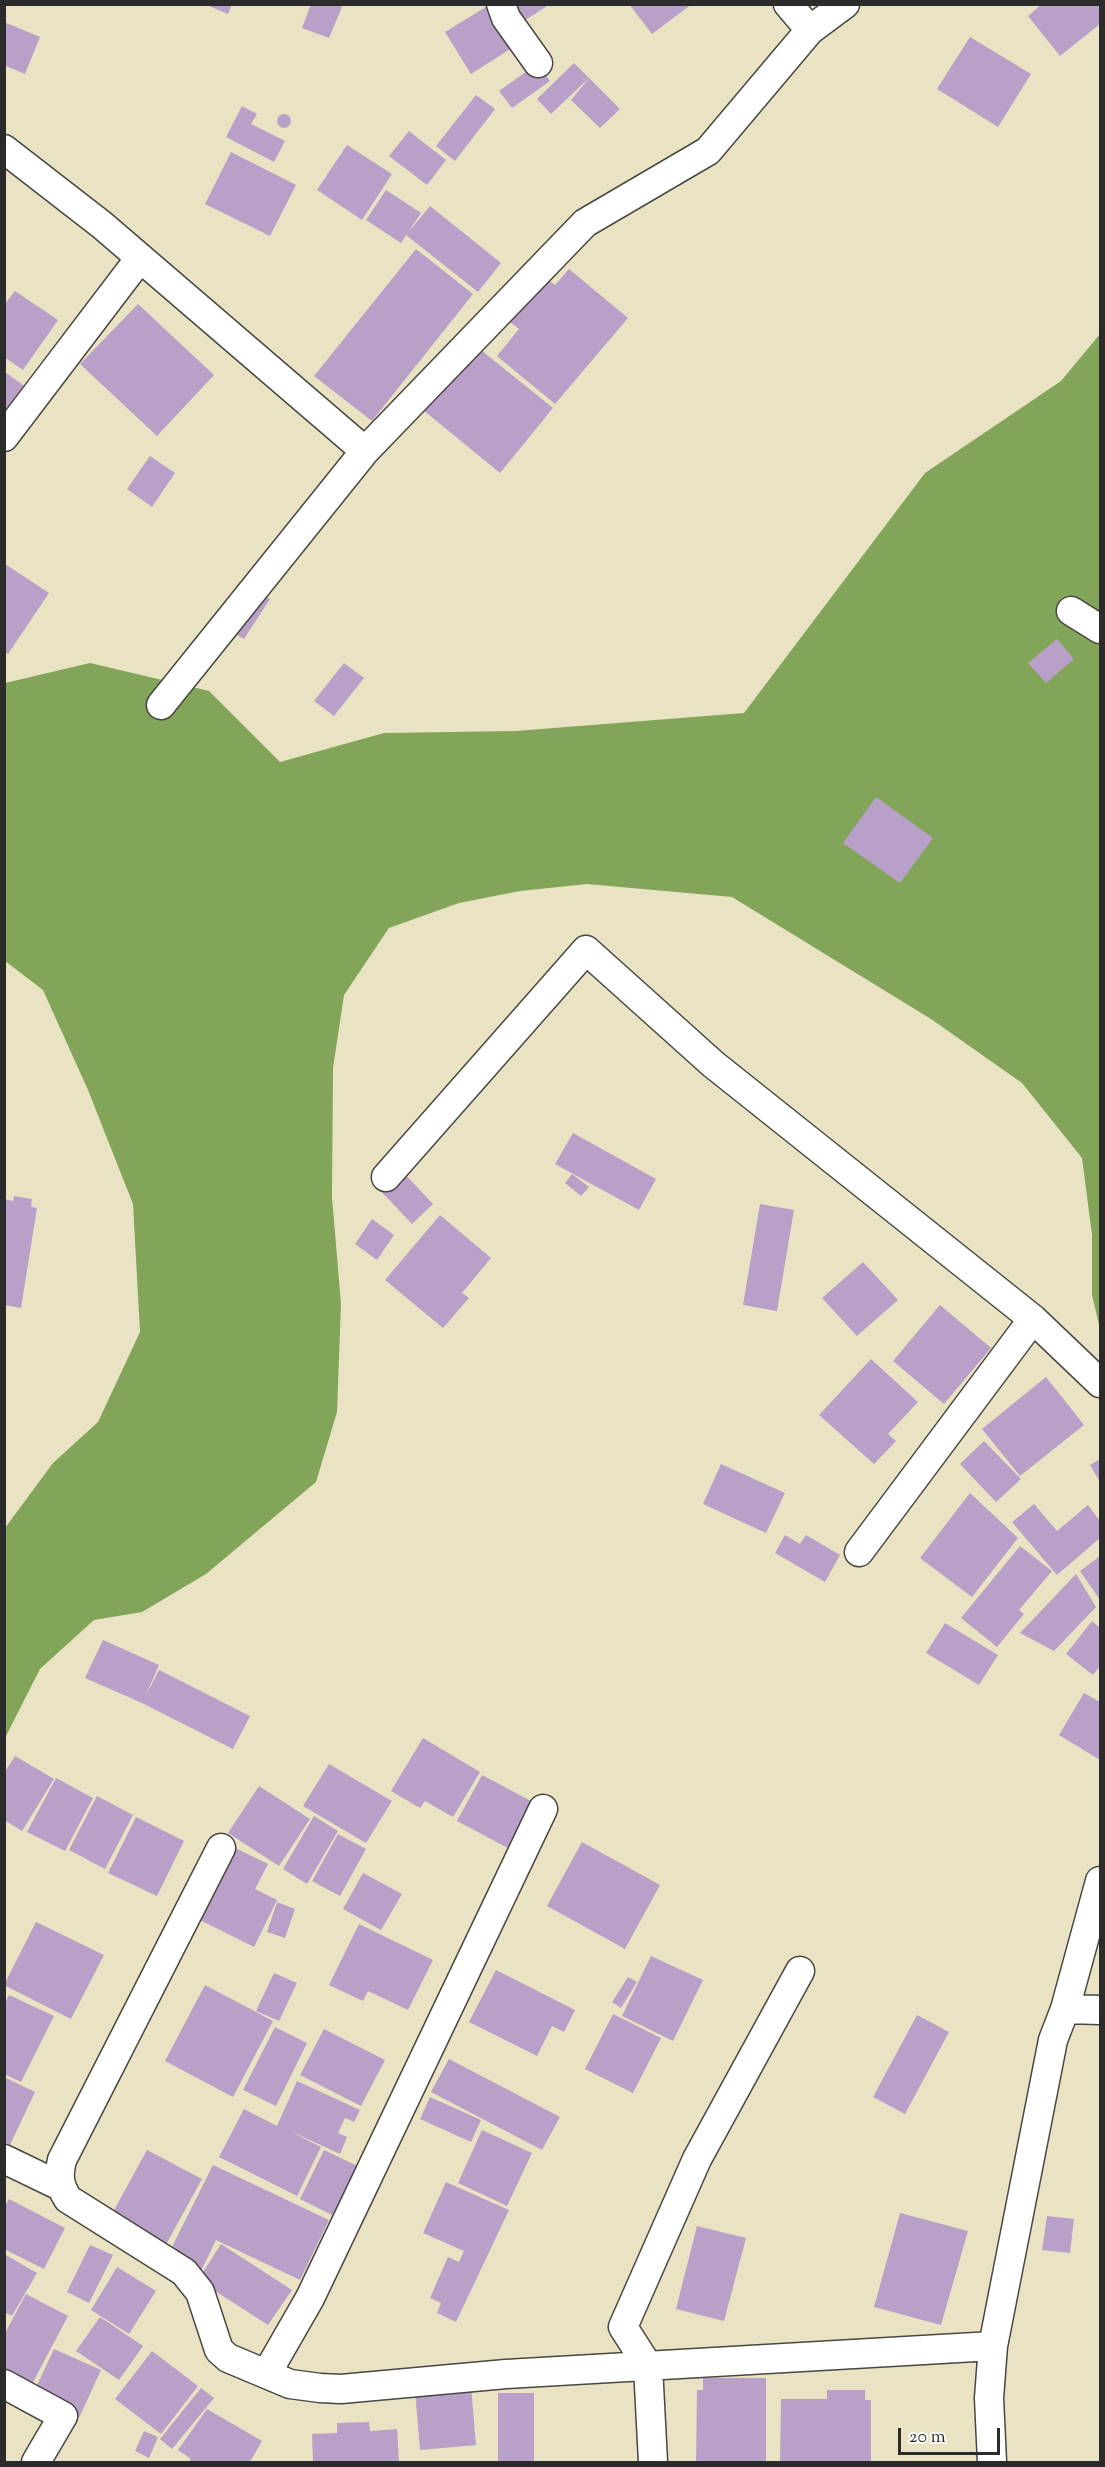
<!DOCTYPE html>
<html>
<head>
<meta charset="utf-8">
<style>
	body { margin:0 }
	#map { position:relative; width:1105px; height:2467px; overflow:hidden; background:#eae3c3; font-family:"Sorts Mill Goudy",serif }
	canvas { display:block }
	.frame { position:absolute; inset:0; border:6px solid #2b2b2b; pointer-events:none }
	.scale { position:absolute; left:898px; top:2428px; width:102px; height:27px; box-sizing:border-box; border:3px solid #2b2b2b; border-top:0; padding-left:8px; font-size:18px; line-height:21px; white-space:nowrap; color:#2b2b2b; -webkit-text-stroke:4px #fdfcf7; paint-order:stroke }
</style>
</head>
<body>
<div id="map">
<canvas width="1105" height="2467"></canvas>
<div class="frame"></div>
<div class="scale">20 m</div>
</div>
<script>
const ctx = document.querySelector('canvas').getContext('2d');
ctx.lineJoin = 'round';
function fillPath(path, color) {
  ctx.fillStyle = color;
  ctx.fill(path, 'evenodd');
}
function strokePath(path, color, width, dash) {
  ctx.strokeStyle = color;
  ctx.lineWidth = width;
  ctx.lineCap = dash ? 'butt' : 'round';
  ctx.setLineDash(dash || []);
  ctx.stroke(path);
}
const forest = new Path2D(`
	M1100,334V1329L1092,1295V1235L1082,1158L1022,1083L931,1019L732,897L587,884L520,891L459,903L389,928L344,995L333,1068L332,1197L341,1304L337,1412L316,1482L206,1574L142,1612L94,1620L40,1669L5,1738V1528L53,1463L98,1422L140,1332L133,1204L88,1090L43,990L5,961V683L90,663L209,691L280,762L384,733L516,731L744,713L925,473L1061,381Z`);
const building = new Path2D(`
	M204,4H232L228,14Z
	M311,4H336L342,7L329,38L302,28Z
	M504,4H550L518,25Z
	M629,4H692L652,34Z
	M1042,4H1100V24L1060,56L1028,16Z
	M489,5L515,46L471,74L445,32Z
	M4,22L40,37L25,74L4,65Z
	M970,37L1031,74L998,127L937,89Z
	M574,63L589,78L551,114L537,99Z
	M537,64L550,81L512,108L499,91Z
	M589,78L620,109L600,128L571,100Z
	M476,95L495,109L455,161L436,146Z
	M242,106L257,114L251,124L285,141L274,162L226,137Z
	M277 121a7 7 0 1 1 14 0a7 7 0 1 1-14 0Z
	M409,131L446,160L427,185L389,156Z
	M347,145L392,174L362,220L317,190Z
	M231,152L296,185L270,236L205,204Z
	M386,190L421,213L401,243L366,220Z
	M430,206L501,263L478,292L406,235Z
	M416,249L473,294L372,421L314,376Z
	M569,269L628,318L555,404L497,356L519,329L510,322L546,278L555,285Z
	M15,291L58,320L23,370L4,357V305Z
	M138,304L214,375L157,436L80,364Z
	M476,346L553,408L500,473L423,410Z
	M5,372L31,391L5,413Z
	M150,456L175,473L152,507L127,489Z
	M5,564L49,593L8,654L5,652Z
	M240,581L270,599L244,639L214,621Z
	M1057,639L1074,659L1046,683L1028,663Z
	M344,663L364,678L334,716L314,701Z
	M876,797L933,838L900,883L843,843Z
	M573,1133L656,1179L639,1210L555,1164Z
	M399,1168L433,1204L412,1224L378,1188Z
	M572,1174L589,1187L581,1196L565,1183Z
	M14,1196L32,1199L31,1207L37,1208L21,1308L4,1305V1199L13,1201Z
	M760,1204L794,1210L777,1311L743,1305Z
	M440,1215L491,1258L462,1293L469,1298L443,1328L385,1280Z
	M372,1219L394,1235L377,1260L355,1244Z
	M863,1262L898,1300L857,1336L822,1298Z
	M940,1305L991,1348L944,1404L893,1361Z
	M871,1359L918,1402L888,1434L896,1441L874,1464L819,1415Z
	M1046,1377L1084,1425L1020,1476L982,1429Z
	M984,1441L1021,1479L996,1502L960,1464Z
	M1100,1459V1482L1090,1465Z
	M721,1464L785,1493L766,1533L703,1504Z
	M970,1493L1018,1538L972,1597L920,1558Z
	M1034,1504L1057,1531L1088,1505L1100,1521V1538L1057,1575L1012,1522Z
	M785,1535L800,1544L806,1535L840,1555L825,1582L775,1553Z
	M1020,1546L1052,1571L1019,1610L1024,1614L997,1647L961,1618Z
	M1100,1556V1600L1080,1571Z
	M1076,1574L1096,1607L1054,1651L1020,1633Z
	M1092,1621L1100,1628V1666L1093,1675L1066,1654Z
	M945,1623L998,1655L979,1685L926,1653Z
	M103,1640L159,1665L145,1697L159,1670L250,1716L233,1749L142,1703L85,1678Z
	M1084,1693L1100,1702V1760L1059,1735Z
	M423,1738L480,1772L453,1817L425,1801L420,1808L391,1791Z
	M15,1756L54,1779L22,1831L4,1820V1773Z
	M329,1764L392,1801L366,1843L303,1806Z
	M482,1775L533,1802L508,1848L457,1821Z
	M56,1778L93,1798L65,1851L27,1832Z
	M259,1786L310,1819L279,1866L228,1833Z
	M97,1796L133,1815L105,1869L69,1850Z
	M314,1816L338,1831L307,1884L283,1869Z
	M136,1817L184,1841L157,1896L108,1873Z
	M338,1834L366,1849L340,1896L312,1881Z
	M582,1842L660,1885L625,1949L547,1906Z
	M233,1847L268,1864L255,1889L277,1900L254,1947L198,1919Z
	M363,1873L402,1894L381,1930L343,1909Z
	M277,1902L295,1909L285,1938L267,1932Z
	M36,1922L104,1955L71,2019L4,1985Z
	M359,1924L433,1960L408,2010L368,1991L363,2001L329,1985Z
	M651,1956L703,1980L673,2041L622,2016Z
	M496,1970L575,2010L564,2032L552,2026L537,2056L469,2022Z
	M274,1973L297,1983L279,2021L256,2011Z
	M628,1977L637,1982L621,2008L612,2002Z
	M205,1985L273,2021L233,2097L165,2061Z
	M9,1995L54,2016L21,2082L4,2074V2005Z
	M613,2014L661,2038L633,2093L585,2069Z
	M917,2015L949,2032L905,2114L873,2097Z
	M275,2027L307,2043L276,2106L243,2090Z
	M324,2029L385,2060L361,2106L300,2075Z
	M449,2059L560,2117L542,2150L431,2092Z
	M4,2077L35,2092L9,2147L4,2145Z
	M297,2081L360,2110L354,2122L345,2118L338,2133L347,2137L340,2154L288,2130L321,2147L297,2196L219,2157L244,2109L277,2126Z
	M430,2097L481,2120L471,2142L420,2119Z
	M482,2130L532,2153L507,2206L458,2183Z
	M147,2150L202,2179L163,2250L108,2221Z
	M324,2150L368,2171L344,2221L300,2199Z
	M213,2165L329,2220L300,2280L216,2240L201,2271L168,2255Z
	M446,2182L509,2210L456,2322L437,2313L441,2303L430,2298L448,2257L459,2262L464,2251L423,2233Z
	M9,2199L65,2228L44,2269L4,2249V2208Z
	M900,2213L968,2231L941,2325L874,2307Z
	M1047,2216L1074,2219L1070,2253L1042,2250Z
	M697,2226L746,2238L724,2321L676,2309Z
	M221,2244L292,2290L268,2325L198,2280Z
	M90,2245L113,2255L89,2303L67,2292Z
	M4,2254L37,2273L12,2316L4,2312Z
	M117,2267L156,2291L129,2334L91,2310Z
	M26,2294L68,2316L31,2386L4,2372V2335Z
	M100,2317L143,2346L119,2380L76,2351Z
	M54,2349L101,2370L79,2418L32,2396Z
	M152,2351L198,2386L161,2434L115,2399Z
	M703,2378H766V2462H696L697,2390H703Z
	M471,2386L476,2445L420,2450L415,2391Z
	M201,2388L214,2398L172,2449L160,2439Z
	M827,2390H865V2400H871V2462H780L781,2399H827Z
	M498,2393H534V2462H498Z
	M207,2409L262,2441L250,2462H188L191,2459L178,2450Z
	M369,2422L370,2431L397,2429L399,2462H313L312,2434L337,2433V2423Z
	M144,2431L158,2437L149,2458L135,2451Z`);
const minor = new Path2D(`
	M501,4L506,18L538,63
	M788,4L810,30
	M4,149L102,225L365,451
	M4,437L140,258
	M1071,611L1100,629
	M161,705L365,451L585,223L708,151L810,30L845,4
	M386,1177L586,950L713,1064L1033,1319L1100,1383
	M859,1552L1033,1319
	M221,1848L62,2160C58,2176 59,2185 68,2199L184,2272L200,2292L219,2350L228,2358L290,2384L320,2388L341,2389L506,2374L993,2346
	M1065,2009L1100,2010
	M4,2159L60,2186
	M267,2373L310,2298L543,1809
	M4,2384L63,2416L36,2462
	M653,2462L648,2366L623,2327L697,2159L800,1971
	M992,2462L989,2398L993,2346L1053,2040L1065,2009L1100,1881`);
fillPath(forest, '#82a55a');
fillPath(building, '#b9a0c9');
strokePath(minor, '#484742', 31);
strokePath(minor, '#fff', 28);
</script>
</body>
</html>
